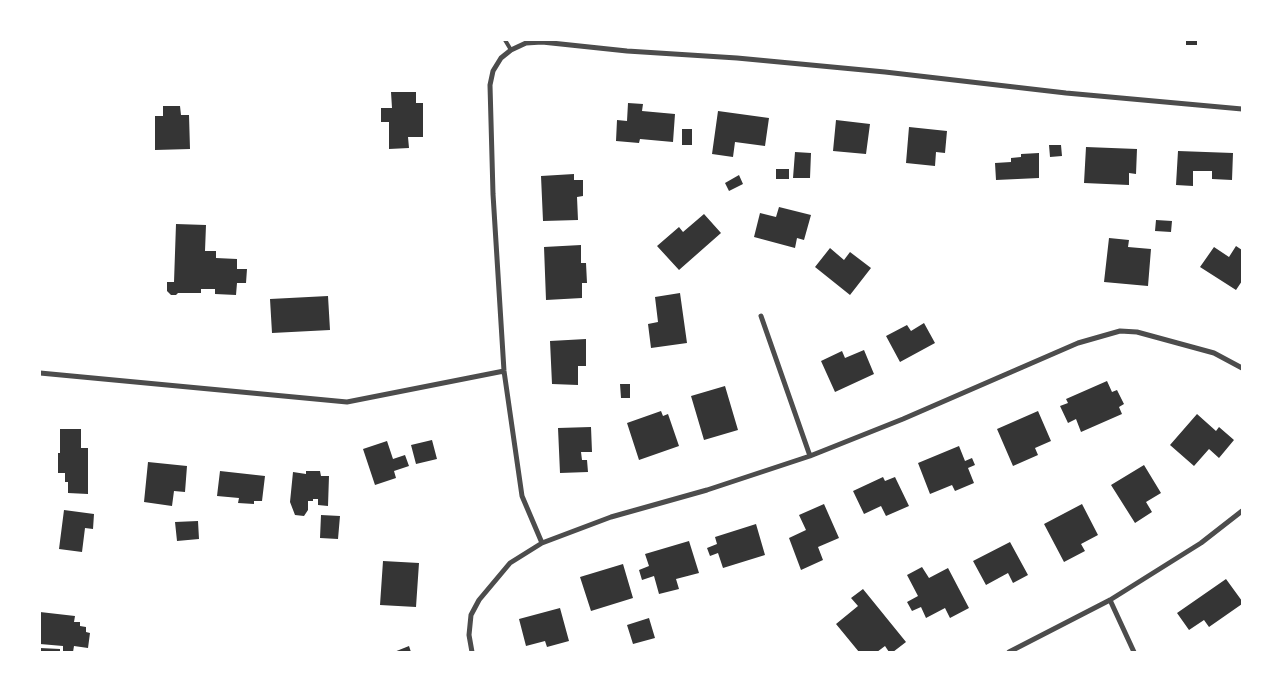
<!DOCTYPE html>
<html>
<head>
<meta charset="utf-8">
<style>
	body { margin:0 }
	#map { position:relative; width:1282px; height:692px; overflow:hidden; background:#fff; font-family:Rubik,sans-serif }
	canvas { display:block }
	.frame { position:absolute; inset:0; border:41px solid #fff; pointer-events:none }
</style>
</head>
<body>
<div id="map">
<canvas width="1282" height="692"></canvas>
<div class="frame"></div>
</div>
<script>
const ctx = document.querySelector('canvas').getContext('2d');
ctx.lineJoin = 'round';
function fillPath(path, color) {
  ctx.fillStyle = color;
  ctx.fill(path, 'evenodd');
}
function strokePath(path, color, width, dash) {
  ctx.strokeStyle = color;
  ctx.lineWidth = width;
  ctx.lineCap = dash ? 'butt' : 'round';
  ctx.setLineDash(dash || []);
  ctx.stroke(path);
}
const building = new Path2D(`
	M1186,40H1197V45H1186Z
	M391,92H416V103H423V137H408L409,148L389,149V122H381V108H392Z
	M628,103L643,104L642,111L675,114L673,142L640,139L639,143L616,141L617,120L627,121Z
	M163,106H180L181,115H189L190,149L155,150V116H163Z
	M718,111L769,118L765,146L735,142L733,157L712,154Z
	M836,120L870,124L866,154L833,151Z
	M909,127L947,131L945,153L936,152L935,166L906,163Z
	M682,129H692V145H682Z
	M1049,145H1061L1062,156L1050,157Z
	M1086,147L1137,149L1136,174L1129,173V185L1084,183Z
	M1178,151L1233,153L1232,180L1212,179V171H1193V186L1176,185Z
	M795,152L811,153L810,178H793Z
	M1039,153V178L996,180L995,163L1011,162V158L1021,157V154Z
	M776,169H789V179H776Z
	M574,174V180H583V196L577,197L578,220L543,221L541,176Z
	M739,175L743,184L729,191L725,183Z
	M779,207L811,215L804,240L797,238L795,248L754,237L760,213L776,217Z
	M704,214L721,233L679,270L657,246L679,227L683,232Z
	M1156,220L1172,221L1171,232L1155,231Z
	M176,224L206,225L205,251H216V258L237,259V269H247L246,283H237L236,295L215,294V289H201V293H178L176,295H171L167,291V282H174Z
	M1109,238L1129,240L1128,247L1151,249L1148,286L1104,282Z
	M581,245V263H586L587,283H582V298L546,300L544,247Z
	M1236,246L1242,250V281L1236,290L1200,267L1214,247L1229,257Z
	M830,248L844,260L850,252L871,268L850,295L815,267Z
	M680,293L687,343L651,348L648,324L658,322L655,297Z
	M328,296L330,330L272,333L270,299Z
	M924,323L935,343L900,362L886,336L907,325L911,331Z
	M586,339V366H578V385L552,384L550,341Z
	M864,350L874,374L835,392L821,361L842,351L845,358Z
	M1107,381L1112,392L1117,390L1124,404L1119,407L1122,414L1081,432L1076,419L1068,423L1060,406L1068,403L1066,399Z
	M620,384H630V398H621Z
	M725,386L738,430L704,440L691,396Z
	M661,411L663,416L668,414L679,446L639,460L627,423Z
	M1038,411L1051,441L1035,448L1038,455L1013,466L997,429Z
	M1197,414L1216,431L1219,427L1234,440L1219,458L1209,449L1194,466L1170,445Z
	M591,427L592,452H581L582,460H587L588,472L560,473L558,428Z
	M60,429H81V448H88V494L68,493V482H65V473H58V453H60Z
	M432,440L437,459L416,464L411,445Z
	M387,441L393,459L405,455L409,466L394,471L396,478L375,485L363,449Z
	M959,446L965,461L972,458L975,465L968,468L974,483L955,491L952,485L930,494L918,463Z
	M148,462L187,466L185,492L174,491L172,506L144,502Z
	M1144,465L1161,493L1146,502L1152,512L1135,523L1111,485Z
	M220,471L265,476L262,501H254V504L238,503L239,498L217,496Z
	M306,471H320L321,476H329L328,506L318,505V499H313V501H308V510L304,516L295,515L290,502L293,472L306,474Z
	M883,477L885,481L895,477L909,506L886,516L881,506L864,514L853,491Z
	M824,504L839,538L818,547L823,560L801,570L789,538L806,530L799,515Z
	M1082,504L1098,535L1081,544L1085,551L1064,562L1044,524Z
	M64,510L94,514L93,529L85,528L82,552L59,549Z
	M321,515L340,516L338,539L320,538Z
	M198,521L199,539L177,541L175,522Z
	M756,524L765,555L723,568L718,553L710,556L707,548L717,544L715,537Z
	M689,541L699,573L676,579L679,589L659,594L654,576L642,580L639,570L649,566L645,554Z
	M1010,542L1028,575L1013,583L1008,573L986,585L973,561Z
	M383,561L419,563L416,607L380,605Z
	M623,564L633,598L591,611L580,577Z
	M922,567L929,578L948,568L969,608L950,618L945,608L926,618L921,607L912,611L907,602L918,596L907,575Z
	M1226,579L1242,601V604L1209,627L1204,620L1189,630L1177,613Z
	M863,589L906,642L893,652H889L885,646L877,652H859L836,624L858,606L851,598Z
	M560,608L569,641L547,647L545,641L526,646L519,619Z
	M40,612L75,616L74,622H80V626L86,627V632L90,633L88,648L74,646L73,652H63V646L40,644Z
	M649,618L655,638L633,644L627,625Z
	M409,646L411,652H394Z
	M40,648L60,649V652H40Z`);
const service = new Path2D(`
	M505,40L511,50`);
const minor = new Path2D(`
	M761,316L810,456
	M40,373L347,402L504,371
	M542,543L522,496L504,371L493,194L490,85L493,71L501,58L511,50L526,43L542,42L627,51L737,58L885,72L1066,93L1242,109
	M1110,600L1134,652
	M472,652L469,635L471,615L479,600L510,563L542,543L611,517L707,490L810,456L903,419L1078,343L1120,331L1137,332L1214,353L1242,368
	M1009,652L1110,600L1201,543L1242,511`);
fillPath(building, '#353535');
strokePath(service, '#4c4c4c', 4);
strokePath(minor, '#4c4c4c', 5);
</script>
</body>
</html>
